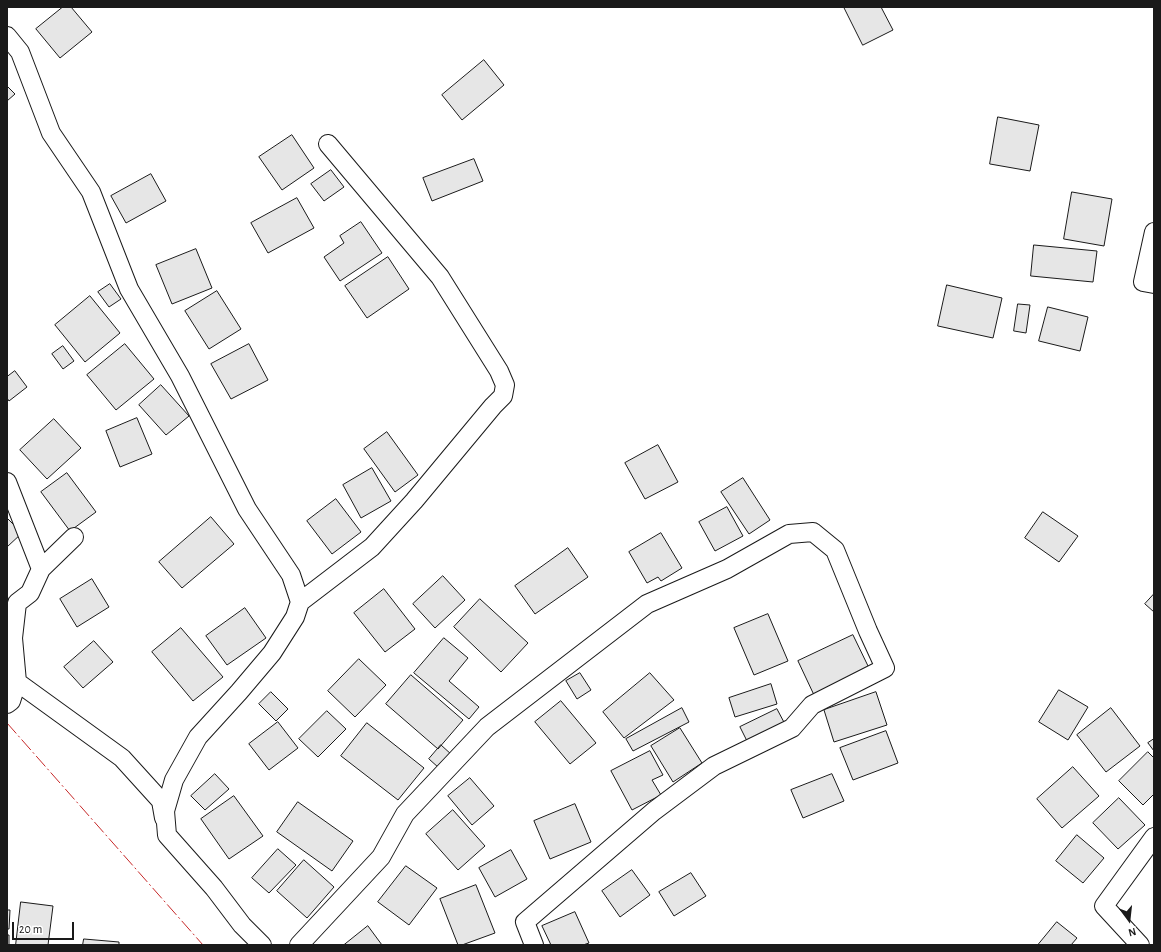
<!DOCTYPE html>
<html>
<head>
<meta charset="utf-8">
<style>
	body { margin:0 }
	#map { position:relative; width:1161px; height:952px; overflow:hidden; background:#fff; font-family:"Alegreya Sans",sans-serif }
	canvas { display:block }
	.frame { position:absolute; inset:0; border:8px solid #1a1a1a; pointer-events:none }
	.north { position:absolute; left:1109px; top:900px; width:40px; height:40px; -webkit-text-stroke:3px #fff; paint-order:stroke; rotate:165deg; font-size:11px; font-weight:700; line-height:16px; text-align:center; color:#1a1a1a }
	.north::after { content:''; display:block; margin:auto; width:14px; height:18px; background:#1a1a1a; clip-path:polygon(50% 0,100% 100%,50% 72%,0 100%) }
	.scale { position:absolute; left:12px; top:922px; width:62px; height:18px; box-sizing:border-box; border:2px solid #1a1a1a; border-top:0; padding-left:5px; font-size:12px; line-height:14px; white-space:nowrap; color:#1a1a1a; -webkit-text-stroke:3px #fff; paint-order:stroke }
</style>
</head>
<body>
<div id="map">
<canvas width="1161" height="952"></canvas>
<div class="frame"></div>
<div class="north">N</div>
<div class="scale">20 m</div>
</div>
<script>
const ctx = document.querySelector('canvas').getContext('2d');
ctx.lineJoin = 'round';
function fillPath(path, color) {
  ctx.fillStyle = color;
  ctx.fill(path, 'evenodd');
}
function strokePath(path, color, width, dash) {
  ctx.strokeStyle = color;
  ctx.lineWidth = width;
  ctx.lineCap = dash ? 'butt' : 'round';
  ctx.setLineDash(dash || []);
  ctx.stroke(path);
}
const building = new Path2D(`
	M63,7H71L92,32L60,58L36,29Z
	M844,7H881L893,30L863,45Z
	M484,60L504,85L462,120L442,95Z
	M7,86L15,94L7,101Z
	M998,117L1039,125L1030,171L990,164Z
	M292,135L314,168L282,190L259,157Z
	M474,159L483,181L432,201L423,178Z
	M331,170L344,187L324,201L311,184Z
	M151,174L166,201L126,223L111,196Z
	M1072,192L1112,199L1104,246L1064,239Z
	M297,198L314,228L268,253L251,223Z
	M361,222L382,253L340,281L324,257L344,243L340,236Z
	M1034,245L1097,251L1093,282L1031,276Z
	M196,249L212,288L172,304L156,265Z
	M388,257L409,289L367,318L345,286Z
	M110,284L121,299L109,307L98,292Z
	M947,285L1002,298L993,338L938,326Z
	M217,291L241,329L209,349L185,311Z
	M90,296L120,333L85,362L55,325Z
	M1018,304L1030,305L1026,333L1014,331Z
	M1048,307L1088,317L1080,351L1039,341Z
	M125,344L154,379L116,410L87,375Z
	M249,344L268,380L231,399L211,364Z
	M63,346L74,361L63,369L52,354Z
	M15,371L27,387L9,401L7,398V377Z
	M161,385L189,416L166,435L139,405Z
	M137,418L152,454L120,467L106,431Z
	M54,419L81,448L47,479L20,450Z
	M387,432L418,475L395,492L364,449Z
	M658,445L678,482L645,499L625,463Z
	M372,468L391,501L361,518L343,485Z
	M67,473L96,512L70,531L41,492Z
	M743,478L770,520L749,534L721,492Z
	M336,499L361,532L332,554L307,521Z
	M727,507L743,536L715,551L699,522Z
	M1043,512L1078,536L1059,562L1025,538Z
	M211,517L234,544L182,588L159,562Z
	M7,518L22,533L7,547Z
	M661,533L682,568L661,581L658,577L647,583L629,552Z
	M568,548L588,577L535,614L515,586Z
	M443,576L465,600L435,628L413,604Z
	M92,579L109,607L77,627L60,599Z
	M384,589L415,629L385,652L354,613Z
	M1154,594V612L1145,604Z
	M480,599L528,643L501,672L454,627Z
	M245,608L266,638L227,665L206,636Z
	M768,614L788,661L754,675L734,628Z
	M181,628L223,677L193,701L152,652Z
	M853,635L869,668L814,695L798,661Z
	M444,638L468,658L449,681L479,707L469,719L414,673Z
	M94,641L113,662L83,688L64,667Z
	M359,659L386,685L355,717L328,691Z
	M580,673L591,690L577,699L566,681Z
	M650,673L674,700L624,738L603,712Z
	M411,675L463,720L438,749L386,704Z
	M771,684L777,704L735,717L729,698Z
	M1059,690L1088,707L1068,740L1039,722Z
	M271,692L288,709L276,721L259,704Z
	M876,692L887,725L834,742L824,710Z
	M561,701L596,743L570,764L535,722Z
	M682,708L689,722L633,751L626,739Z
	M1111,708L1140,746L1106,772L1077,735Z
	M777,709L786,726L749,745L740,727Z
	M327,711L346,729L318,757L299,739Z
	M278,722L298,748L269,770L249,744Z
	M367,723L424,768L398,800L341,756Z
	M680,728L702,763L673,782L651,746Z
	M886,731L898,763L853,780L840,748Z
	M1154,739V751L1148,743Z
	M441,745L452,755L439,768L429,759Z
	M650,751L663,775L652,780L661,795L632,810L611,771Z
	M1148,752L1154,758V794L1143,805L1119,781Z
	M1073,767L1099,796L1062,828L1037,799Z
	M215,774L229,789L205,810L191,796Z
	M832,774L844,801L803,818L791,790Z
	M470,778L494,806L472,825L448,796Z
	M234,796L263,836L229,859L201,819Z
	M1119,798L1145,825L1118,849L1093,823Z
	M298,802L353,841L332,871L277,832Z
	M575,804L591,842L550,859L534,821Z
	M453,810L485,846L458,870L426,834Z
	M1077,835L1104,858L1083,883L1056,861Z
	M278,849L296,865L269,893L252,878Z
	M511,850L527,879L495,897L479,868Z
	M304,860L334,887L307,918L277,891Z
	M406,866L437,888L409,925L378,902Z
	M632,870L650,895L620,917L602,891Z
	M691,873L706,896L674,916L659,892Z
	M476,885L495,933L462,945H458L440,899Z
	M21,902L53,906L48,945H16Z
	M7,910H10L9,929H7Z
	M575,912L589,943L583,945H551L542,926Z
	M1057,922L1077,938L1071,945H1038Z
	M368,926L382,945H344Z
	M7,935H9V945H7Z
	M84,939L119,942V945H83Z`);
const street = new Path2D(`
	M7,36L20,52L51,133L91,192L129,289L180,376L247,509L291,575L300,602L295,617L272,653L239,692L198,737L174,780L165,811L167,835L214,888L242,925L262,945
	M1154,232L1143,282L1154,284
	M7,482L41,569
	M74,537L41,569L30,593L17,603L13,638L17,682L122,758L161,801L164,818
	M300,602L372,547L414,501L493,406L503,396L505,385L499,371L440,277L328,144
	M7,704L11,701L17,682L12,673
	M299,945L381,857L405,814L487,727L647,604L727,569L789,534L813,532L835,550L868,631L885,668L812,705L792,728L714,766L654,811L525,922L534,945
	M1140,945L1104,906L1154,837`);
const power = new Path2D(`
	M7,723L203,945`);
fillPath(building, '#e6e6e6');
strokePath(building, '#1a1a1a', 1);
strokePath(street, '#1a1a1a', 20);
strokePath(street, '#fff', 18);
strokePath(power, '#c62828', 1, [14, 3, 2, 3]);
</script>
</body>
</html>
